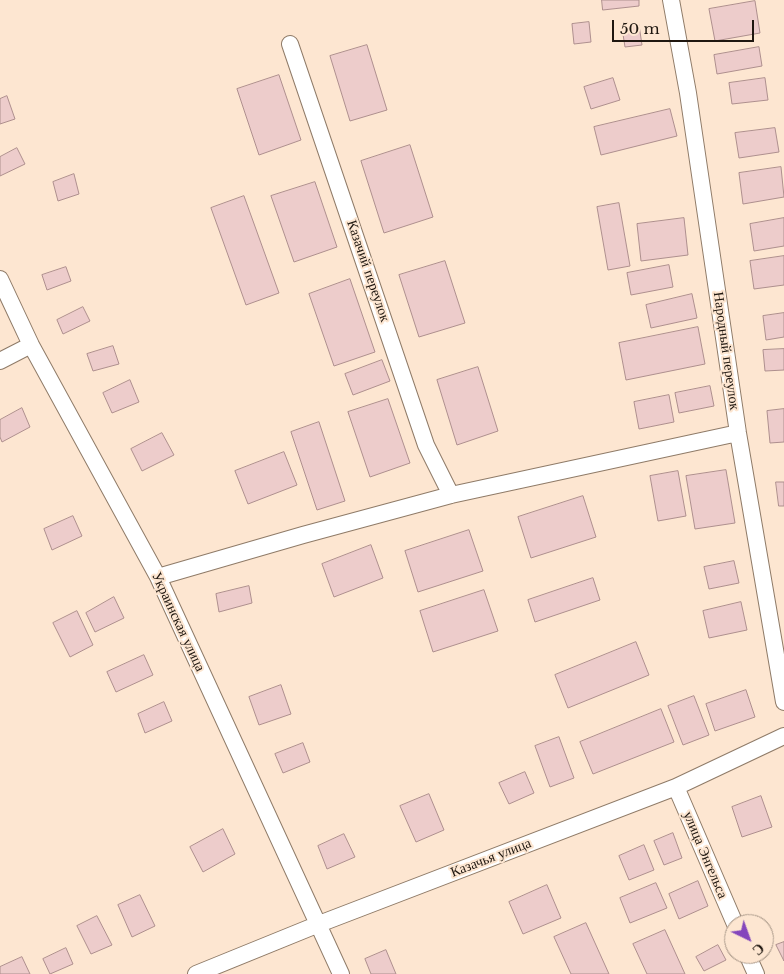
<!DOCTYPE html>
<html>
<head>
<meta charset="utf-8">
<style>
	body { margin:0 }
	#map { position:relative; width:784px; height:974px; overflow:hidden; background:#fde6d1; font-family:"Libre Baskerville",serif }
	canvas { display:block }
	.north { position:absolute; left:724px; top:914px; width:50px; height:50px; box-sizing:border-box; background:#fde6d1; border:1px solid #a49384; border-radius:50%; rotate:138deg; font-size:14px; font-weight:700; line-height:20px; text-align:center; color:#1f1710 }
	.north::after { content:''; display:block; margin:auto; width:18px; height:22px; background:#8446bc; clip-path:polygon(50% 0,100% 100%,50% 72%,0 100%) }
	.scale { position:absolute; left:612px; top:20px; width:142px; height:22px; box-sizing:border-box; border:2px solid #1f1710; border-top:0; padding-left:6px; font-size:15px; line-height:18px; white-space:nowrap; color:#1f1710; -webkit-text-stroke:4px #fde6d1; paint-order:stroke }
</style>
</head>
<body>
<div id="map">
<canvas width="784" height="974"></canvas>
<div class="north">С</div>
<div class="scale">50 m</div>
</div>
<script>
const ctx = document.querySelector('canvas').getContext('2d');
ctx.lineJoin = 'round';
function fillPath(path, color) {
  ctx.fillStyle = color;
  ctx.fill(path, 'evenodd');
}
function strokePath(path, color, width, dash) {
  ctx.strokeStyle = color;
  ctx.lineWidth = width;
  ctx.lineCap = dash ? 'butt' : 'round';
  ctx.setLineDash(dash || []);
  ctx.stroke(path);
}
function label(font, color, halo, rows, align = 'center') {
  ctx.font = font + ' "Libre Baskerville",serif';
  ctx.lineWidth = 4;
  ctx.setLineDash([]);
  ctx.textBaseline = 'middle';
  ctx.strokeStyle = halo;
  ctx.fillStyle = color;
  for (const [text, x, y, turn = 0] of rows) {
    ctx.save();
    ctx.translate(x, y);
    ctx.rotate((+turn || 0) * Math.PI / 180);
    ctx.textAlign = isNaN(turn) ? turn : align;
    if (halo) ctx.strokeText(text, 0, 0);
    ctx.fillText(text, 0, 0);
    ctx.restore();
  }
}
const building = new Path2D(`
	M602,0H639V6L603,10Z
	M755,1L760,33L715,41L709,9Z
	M589,22L591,42L574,44L572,24Z
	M639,25L642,45L625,47L622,28Z
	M367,45L387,110L350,121L330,56Z
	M759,47L762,66L717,74L714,55Z
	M279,75L301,140L259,155L237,89Z
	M613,78L620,100L591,109L584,87Z
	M765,78L768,100L732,104L729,83Z
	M7,96L15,119L0,124V99Z
	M670,109L677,136L601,155L594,127Z
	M775,128L779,152L739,158L735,133Z
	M410,145L433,217L384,233L361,161Z
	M17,148L25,164L0,176V157Z
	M781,167L784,197L743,204L739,173Z
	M74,174L79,194L58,201L53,182Z
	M315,182L337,247L294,262L271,196Z
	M244,196L279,293L246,305L211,208Z
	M619,203L630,266L608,270L597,207Z
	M684,218L688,255L641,261L637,224Z
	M784,218V246L754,251L750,224Z
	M784,256V285L754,289L750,261Z
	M445,261L465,323L419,337L399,275Z
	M669,265L673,287L631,295L627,273Z
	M66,267L71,281L47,290L42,275Z
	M350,279L375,352L334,366L309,294Z
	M692,294L697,318L651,328L646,305Z
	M83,307L90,321L63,334L57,320Z
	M784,313V337L766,340L763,316Z
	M698,327L705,364L626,380L619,343Z
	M113,346L119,364L93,371L87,354Z
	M784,349V370L765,371L763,350Z
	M382,360L390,381L353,395L345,374Z
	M478,367L498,431L457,445L437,380Z
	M130,380L139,402L112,413L103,393Z
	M710,386L714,406L679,413L675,393Z
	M669,395L674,422L639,429L634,402Z
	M388,399L410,463L370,477L348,412Z
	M22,408L30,427L2,442L0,437V420Z
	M784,409V442L770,443L767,411Z
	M319,422L345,501L317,510L291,432Z
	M162,433L174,455L142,471L131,449Z
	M284,452L297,485L248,504L235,471Z
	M726,470L735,523L695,529L686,476Z
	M678,471L686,516L658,521L650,476Z
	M776,482H784V506H779Z
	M583,496L596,537L531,558L518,517Z
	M73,516L82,536L52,550L44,529Z
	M469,530L483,571L418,592L405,551Z
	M371,545L383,578L334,597L322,564Z
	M734,561L739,583L709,589L704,567Z
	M593,578L600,600L535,622L528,600Z
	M249,586L252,603L219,612L216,594Z
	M484,590L498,631L433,652L420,611Z
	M114,597L124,618L95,632L86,613Z
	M741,602L747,630L709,638L703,611Z
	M77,611L93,645L70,657L53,623Z
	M636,642L649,675L568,708L555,675Z
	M144,655L153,675L116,692L107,672Z
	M281,685L291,714L259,725L249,697Z
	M746,690L755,717L715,731L706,704Z
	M694,696L709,735L683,745L668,706Z
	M164,702L172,721L145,733L138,714Z
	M661,709L674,742L593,774L580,742Z
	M559,737L574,778L550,787L535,746Z
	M303,743L310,762L283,773L275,754Z
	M525,772L534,793L509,804L499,783Z
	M429,794L444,830L416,842L400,806Z
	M761,796L772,827L742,837L732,807Z
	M223,829L235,854L203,872L190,847Z
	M673,833L682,858L664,865L654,841Z
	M344,834L355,857L327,869L318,846Z
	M644,845L654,870L629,880L619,856Z
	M698,881L708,906L679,919L669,894Z
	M656,883L667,908L630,923L620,898Z
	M547,885L561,918L523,934L509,902Z
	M140,895L155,926L132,937L118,905Z
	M97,916L112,945L91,954L77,926Z
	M586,923L609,974H571L554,937Z
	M665,930L685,974H647L633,944Z
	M784,942V961L776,945Z
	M718,945L726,960L704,971L696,957Z
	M66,948L73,964L50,974L43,959Z
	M386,950L396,974H371L365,959Z
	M22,957L30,974H0V967Z`);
const street = new Path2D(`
	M671,0L688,93L738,433L784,702
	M290,44L426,445L451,495
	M0,279L31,345L158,577L341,974
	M0,361L31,345
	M158,577L303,535L451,495L738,433
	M676,787L735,924
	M747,954L756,974
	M196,974L319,924L676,787L784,736`);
const streetNames = [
	["Казачий переулок",368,271,71],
	["Народный переулок",726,351,82],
	["Украинская улица",178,622,65],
	["улица Энгельса",705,855,67],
	["Казачья улица",491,858,-21]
];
fillPath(building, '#edcccb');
strokePath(building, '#ae8f8e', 1);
strokePath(street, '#8f7b68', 18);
strokePath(street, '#fff', 16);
label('14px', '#1f1710', '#fde6d1', streetNames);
</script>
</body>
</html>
